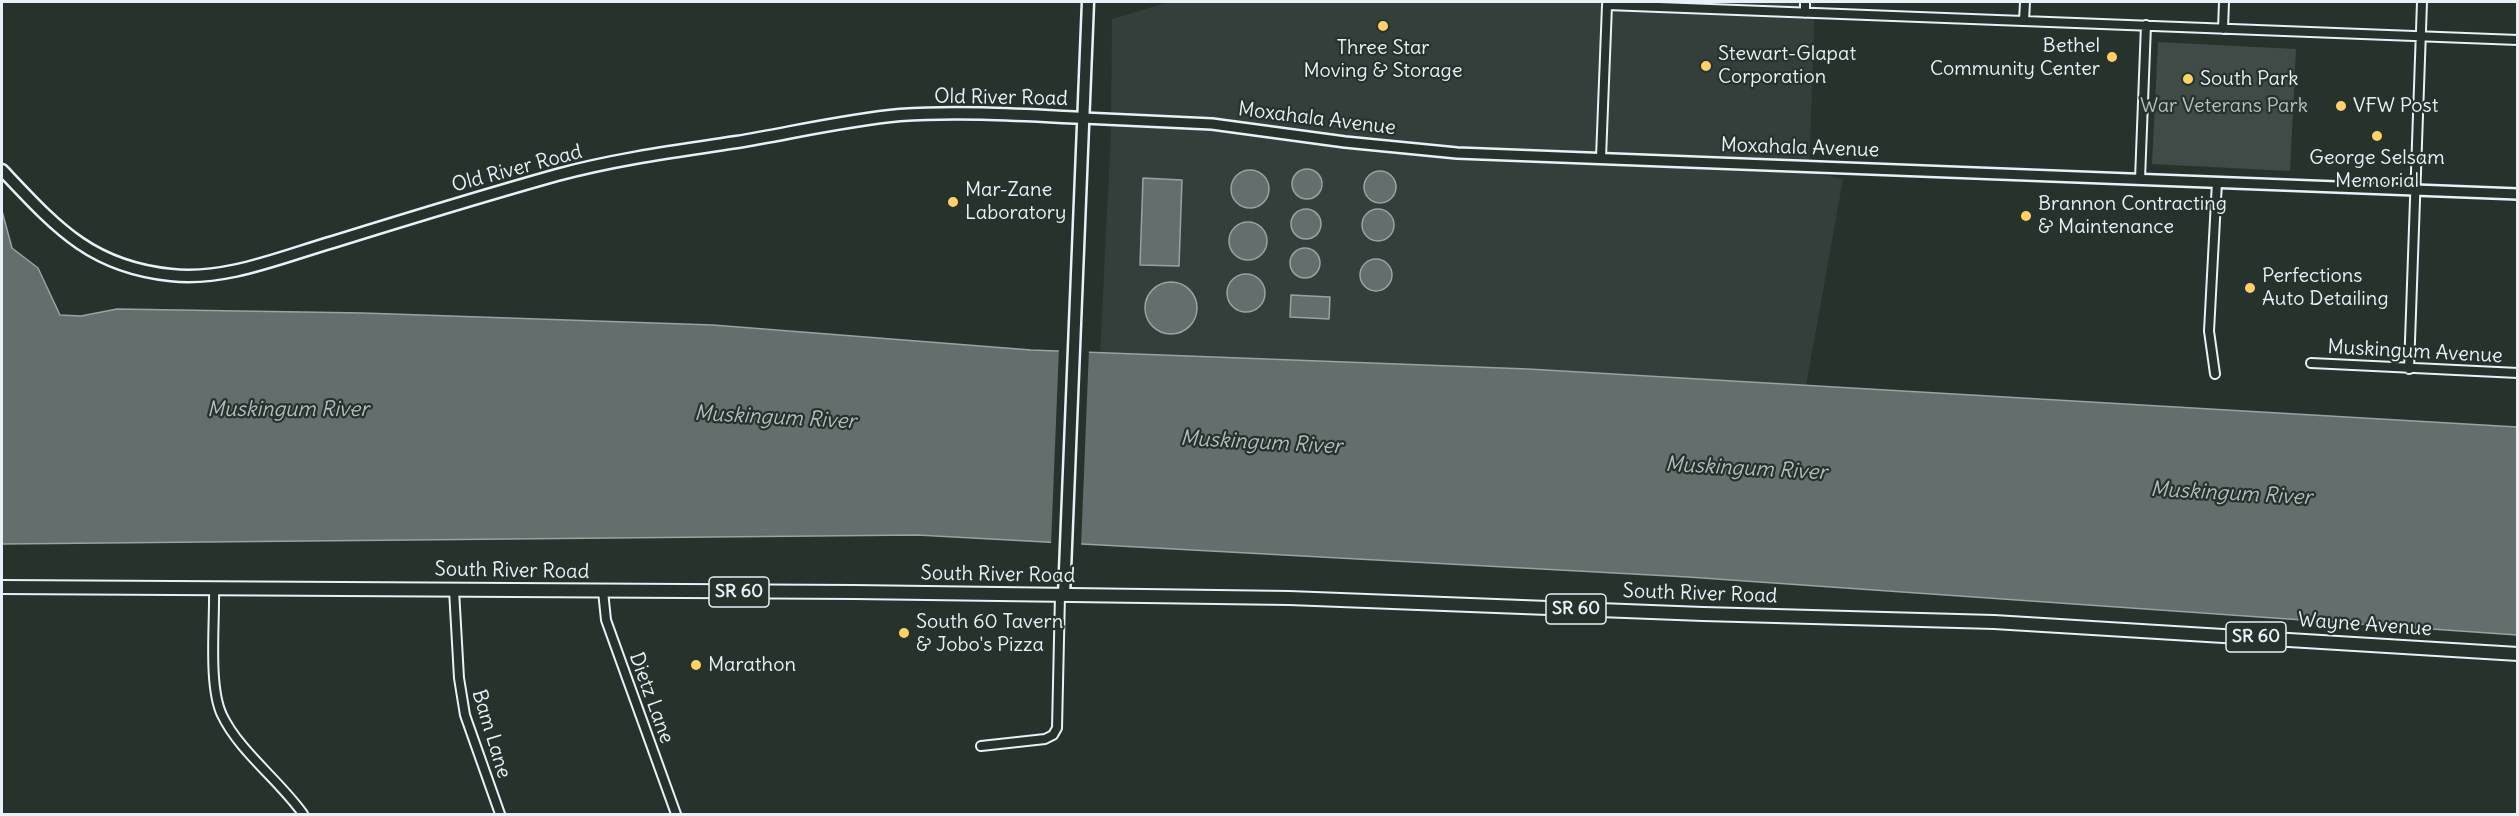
<!DOCTYPE html>
<html>
<head>
<meta charset="utf-8">
<style>
	body { margin:0 }
	#map { position:relative; width:2519px; height:816px; overflow:hidden; background:#26332d; font-family:Delius,sans-serif }
	canvas { display:block }
	.frame { position:absolute; inset:0; border:3px solid #e8f1f8; pointer-events:none }
</style>
</head>
<body>
<div id="map">
<canvas width="2519" height="816"></canvas>
<div class="frame"></div>
</div>
<script>
const ctx = document.querySelector('canvas').getContext('2d');
ctx.lineJoin = 'round';
function fillPath(path, color) {
  ctx.fillStyle = color;
  ctx.fill(path, 'evenodd');
}
function strokePath(path, color, width, dash) {
  ctx.strokeStyle = color;
  ctx.lineWidth = width;
  ctx.lineCap = dash ? 'butt' : 'round';
  ctx.setLineDash(dash || []);
  ctx.stroke(path);
}
function label(font, color, halo, rows, align = 'center') {
  ctx.font = font + ' Delius,sans-serif';
  ctx.lineWidth = 4.5;
  ctx.setLineDash([]);
  ctx.textBaseline = 'middle';
  ctx.strokeStyle = halo;
  ctx.fillStyle = color;
  for (const [text, x, y, turn = 0] of rows) {
    ctx.save();
    ctx.translate(x, y);
    ctx.rotate((+turn || 0) * Math.PI / 180);
    ctx.textAlign = isNaN(turn) ? turn : align;
    if (halo) ctx.strokeText(text, 0, 0);
    ctx.fillText(text, 0, 0);
    ctx.restore();
  }
}
const built = new Path2D(`
	M1169,2H1815L1809,172L1843,179L1806,386L1528,369L1100,353L1111,131L1112,19Z`);
const green = new Path2D(`
	M2158,42L2296,49L2290,171L2152,164Z`);
const water = new Path2D(`
	M1292 184a15 15 0 1 1 30 0a15 15 0 1 1-30 0Z
	M1231 189a19 19 0 1 1 38 0a19 19 0 1 1-38 0Z
	M1364 187a16 16 0 1 1 32 0a16 16 0 1 1-32 0Z
	M1143,178L1182,180L1179,266L1140,265Z
	M1362 225a16 16 0 1 1 32 0a16 16 0 1 1-32 0Z
	M1291 224a15 15 0 1 1 30 0a15 15 0 1 1-30 0Z
	M2,211L12,248L38,268L60,315L81,316L117,309L363,313L713,325L1031,350L1528,369L2517,427V635L1688,577L917,535L2,544Z
	M1229 241a19 19 0 1 1 38 0a19 19 0 1 1-38 0Z
	M1290 263a15 15 0 1 1 30 0a15 15 0 1 1-30 0Z
	M1360 275a16 16 0 1 1 32 0a16 16 0 1 1-32 0Z
	M1227 293a19 19 0 1 1 38 0a19 19 0 1 1-38 0Z
	M1145 308a26 26 0 1 1 52 0a26 26 0 1 1-52 0Z
	M1291,295L1330,297L1329,319L1290,317Z`);
const pier = new Path2D(`
	M1059,348L1089,349L1081,547L1051,545Z`);
const minor = new Path2D(`
	M1805,13V2
	M2024,21L2025,2
	M2223,29L2224,2
	M1601,158L1607,5L2518,40
	M2140,179L2146,25
	M2311,363L2518,373
	M2409,369L2422,2
	M2215,374L2209,331L2217,182
	M214,588C215,621 208,686 222,715C239,751 280,781 303,814
	M454,590L459,678L465,715L500,814
	M603,591L606,620L676,814
	M981,746L1045,739L1053,735L1057,728L1060,595`);
const tertiary = new Path2D(`
	M1083,118L1212,124L1345,142L1457,153L2518,194`);
const secondary = new Path2D(`
	M2,170C55,226 90,267 171,275C226,281 281,257 333,242C407,219 482,196 557,175C616,159 677,151 737,142C791,133 846,120 900,115C961,111 1022,115 1083,118
	M1064,595L1088,2`);
const primary = new Path2D(`
	M2,587L854,592L1289,598L1703,614L1994,622L2518,654`);
const markers = [
	[1383,26,6,"#ffd166"],
	[2112,57,6,"#ffd166"],
	[1706,66,6,"#ffd166"],
	[2188,79,6,"#ffd166"],
	[2341,106,6,"#ffd166"],
	[2377,136,6,"#ffd166"],
	[953,202,6,"#ffd166"],
	[2026,216,6,"#ffd166"],
	[2250,288,6,"#ffd166"],
	[904,633,6,"#ffd166"],
	[696,665,6,"#ffd166"]
];
const shields = [
	[739,592,60],
	[1576,609,60],
	[2256,637,60]
];
const shieldNames = [
	["SR 60",739,592],
	["SR 60",1576,609],
	["SR 60",2256,637]
];
const poiNames = [
	["Bethel",2100,46,"right"],
	["Community Center",2100,69,"right"],
	["Three Star",1383,48,"center"],
	["Moving & Storage",1383,71,"center"],
	["Stewart-Glapat",1718,54],
	["Corporation",1718,77],
	["South Park",2200,79],
	["VFW Post",2353,106],
	["George Selsam",2377,158,"center"],
	["Memorial",2377,181,"center"],
	["Mar-Zane",965,190],
	["Laboratory",965,213],
	["Brannon Contracting",2038,204],
	["& Maintenance",2038,227],
	["Perfections",2262,276],
	["Auto Detailing",2262,299],
	["South 60 Tavern",916,622],
	["& Jobo's Pizza",916,645],
	["Marathon",708,665]
];
const streetNames = [
	["Old River Road",1001,98,1],
	["Moxahala Avenue",1317,119,7],
	["Moxahala Avenue",1800,148,2],
	["Old River Road",517,169,-15],
	["Muskingum Avenue",2415,352,3],
	["South River Road",512,571,1],
	["South River Road",998,575,1],
	["South River Road",1700,594,2],
	["Wayne Avenue",2365,625,4],
	["Dietz Lane",651,698,70],
	["Bam Lane",491,734,73]
];
const parkNames = [
	["War Veterans Park",2224,106]
];
const waterNames = [
	["Muskingum River",288,410],
	["Muskingum River",775,418,3],
	["Muskingum River",1261,443,3],
	["Muskingum River",1746,469,3],
	["Muskingum River",2231,494,3]
];
fillPath(built, '#333f3a');
fillPath(green, '#3e4b47');
fillPath(water, '#636f6d');
strokePath(water, '#98a3a5', 1.5);
fillPath(pier, '#26332d');
strokePath(minor, '#e8f1f8', 12);
strokePath(tertiary, '#e8f1f8', 14);
strokePath(secondary, '#e8f1f8', 15);
strokePath(primary, '#e8f1f8', 16);
strokePath(minor, '#26332d', 8);
strokePath(tertiary, '#26332d', 9);
strokePath(secondary, '#26332d', 10);
strokePath(primary, '#26332d', 12);
for (const [x, y, r, color] of markers) {
  const dot = new Path2D();
  dot.arc(x, y, r, 0, 2 * Math.PI);
  ctx.fillStyle = color;
  ctx.fill(dot);
  strokePath(dot, '#26332d', 2);
}
for (const [x, y, w] of shields) {
  const box = new Path2D();
  box.roundRect(x - w / 2, y - 15, w, 30, 4.5);
  ctx.fillStyle = '#26332d';
  ctx.fill(box);
  strokePath(box, '#e8f1f8', 1.5);
}
label('bold 18px', '#e8f1f8', null, shieldNames);
label('20px', '#e8f1f8', '#26332d', poiNames, 'left');
label('20px', '#e8f1f8', '#26332d', streetNames);
label('20px', '#b5bfc3', '#26332d', parkNames);
label('italic 21px', '#b3bdc0', '#26332d', waterNames);
</script>
</body>
</html>
